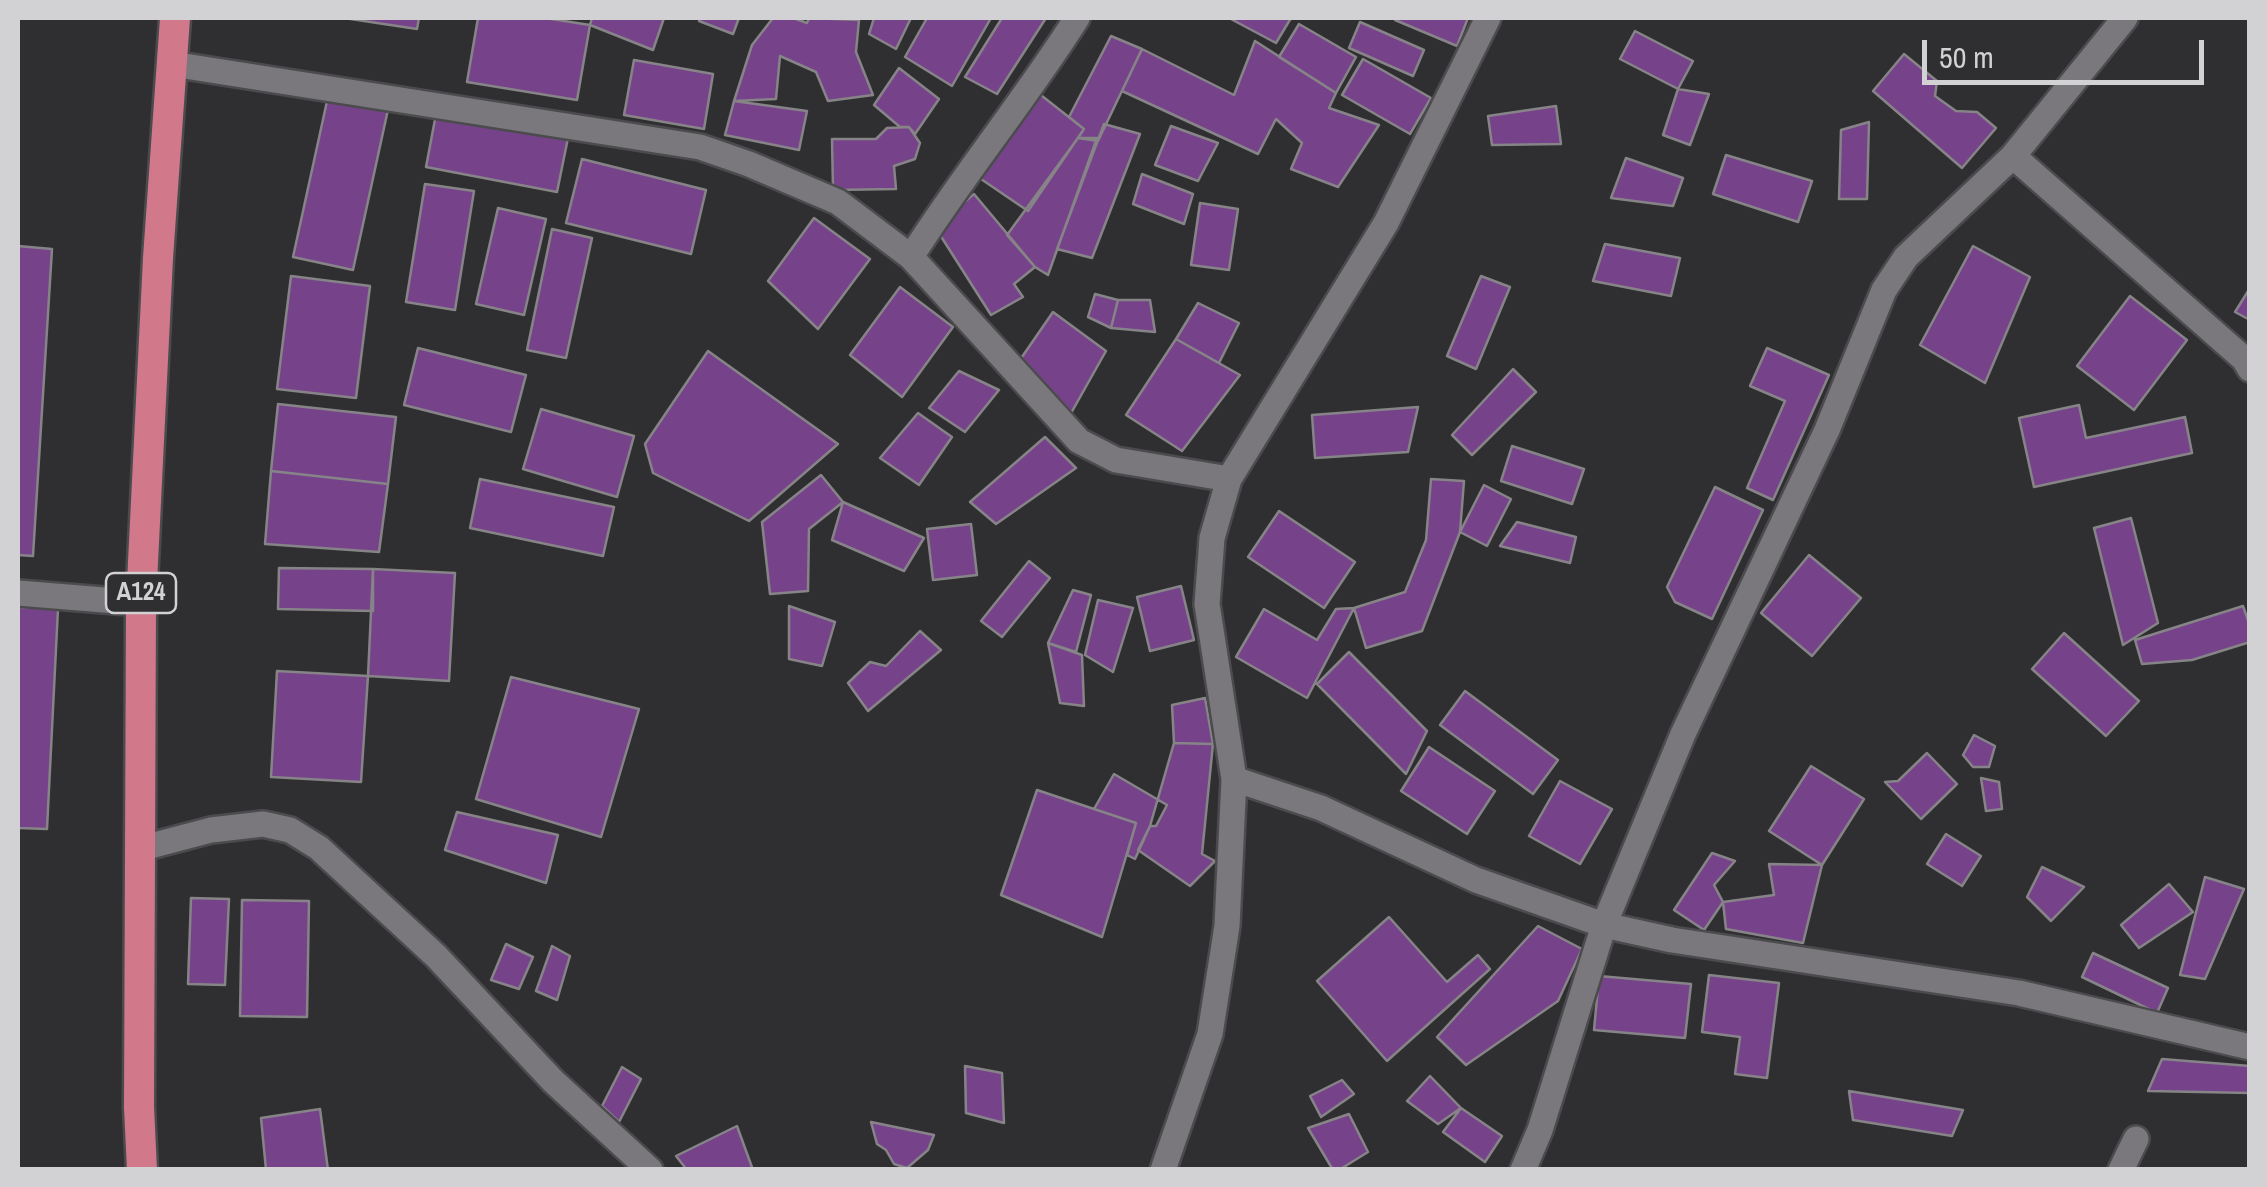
<!DOCTYPE html>
<html>
<head>
<meta charset="utf-8">
<style>
	body { margin:0 }
	#map { position:relative; width:2267px; height:1187px; overflow:hidden; background:#2f2e31; font-family:"Archivo Narrow",sans-serif }
	canvas { display:block }
	.frame { position:absolute; inset:0; border:20px solid #d2d2d4; pointer-events:none }
	.scale { position:absolute; left:1922px; top:40px; width:282px; height:45px; box-sizing:border-box; border:5px solid #d2d2d4; border-top:0; padding-left:12px; font-size:30px; line-height:35px; white-space:nowrap; color:#d2d2d4; -webkit-text-stroke:8px #2f2e31; paint-order:stroke }
</style>
</head>
<body>
<div id="map">
<canvas width="2267" height="1187"></canvas>
<div class="frame"></div>
<div class="scale">50 m</div>
</div>
<script>
const ctx = document.querySelector('canvas').getContext('2d');
ctx.lineJoin = 'round';
function fillPath(path, color) {
  ctx.fillStyle = color;
  ctx.fill(path, 'evenodd');
}
function strokePath(path, color, width, dash) {
  ctx.strokeStyle = color;
  ctx.lineWidth = width;
  ctx.lineCap = dash ? 'butt' : 'round';
  ctx.setLineDash(dash || []);
  ctx.stroke(path);
}
function label(font, color, halo, rows, align = 'center') {
  ctx.font = font + ' "Archivo Narrow",sans-serif';
  ctx.lineWidth = 9;
  ctx.setLineDash([]);
  ctx.textBaseline = 'middle';
  ctx.strokeStyle = halo;
  ctx.fillStyle = color;
  for (const [text, x, y, turn = 0] of rows) {
    ctx.save();
    ctx.translate(x, y);
    ctx.rotate((+turn || 0) * Math.PI / 180);
    ctx.textAlign = isNaN(turn) ? turn : align;
    if (halo) ctx.strokeText(text, 0, 0);
    ctx.fillText(text, 0, 0);
    ctx.restore();
  }
}
const building = new Path2D(`
	M344,18H419L417,29Z
	M478,18H545L590,25L577,100L467,82Z
	M592,18H664L653,50L590,25Z
	M700,18H739L733,34L699,21Z
	M773,18H793L807,23L809,18L859,20L856,52L873,95L828,101L816,72L780,56L776,99L734,101L752,45Z
	M874,18H911L896,49L869,34Z
	M927,18H991L952,86L905,57Z
	M1002,18H1046L997,94L965,77Z
	M1229,18H1291L1276,43Z
	M1396,18H1468L1457,46L1395,20Z
	M1360,22L1424,50L1413,76L1349,48Z
	M1299,24L1356,57L1336,93L1279,57Z
	M1635,31L1693,61L1678,89L1620,59Z
	M1111,36L1142,49L1098,141L1078,138L1084,129L1069,117Z
	M1255,41L1336,93L1329,108L1379,125L1338,187L1291,169L1302,143L1276,119L1258,154L1122,91L1142,49L1234,95Z
	M1904,54L1937,81L1935,96L1956,111L1977,112L1996,128L1962,168L1873,91Z
	M1363,59L1431,98L1410,134L1342,95Z
	M634,60L713,74L704,129L624,115Z
	M899,68L939,99L915,134L909,127H900L874,105Z
	M1678,89L1709,94L1690,145L1663,135Z
	M329,92L389,105L353,270L293,257Z
	M1037,92L1084,129L1028,211L978,177Z
	M734,101L807,111L799,150L725,135Z
	M1556,106L1561,144L1492,145L1488,116Z
	M436,114L568,138L557,192L426,167Z
	M1869,122L1867,199H1839L1841,130Z
	M1104,124L1140,134L1092,258L1057,249Z
	M1171,126L1218,143L1198,181L1155,165Z
	M909,127L920,143L915,159L894,166L896,189L833,190L832,139H876L887,128Z
	M1078,138H1097L1048,275L1035,267L1007,235Z
	M1726,155L1812,181L1798,222L1713,194Z
	M1626,158L1683,178L1673,206L1611,198Z
	M582,159L706,190L691,254L566,223Z
	M1142,174L1193,194L1184,224L1133,204Z
	M425,184L474,191L455,310L406,302Z
	M974,194L1035,267L1014,284L1023,297L991,315L935,227Z
	M1200,203L1238,209L1229,270L1191,265Z
	M498,208L546,219L524,315L476,304Z
	M814,218L870,259L818,329L768,281Z
	M552,229L592,238L566,358L527,350Z
	M1605,244L1680,258L1671,296L1593,281Z
	M18,246L52,249L33,556L18,555Z
	M1973,246L2030,277L1985,383L1920,345Z
	M291,276L370,286L356,398L277,389Z
	M1481,276L1510,287L1476,369L1447,356Z
	M900,287L953,327L902,397L850,355Z
	M2250,288V320L2235,312Z
	M1095,294L1118,300L1111,328L1088,317Z
	M2130,296L2187,340L2134,410L2077,366Z
	M1118,300H1150L1155,332L1111,328Z
	M1198,303L1239,323L1219,363L1176,339Z
	M1053,312L1106,351L1070,415L1015,367Z
	M1176,339L1240,375L1182,451L1126,415Z
	M418,348L526,375L511,432L404,405Z
	M1767,348L1829,375L1773,500L1747,488L1785,401L1750,386Z
	M708,351L838,444L749,521L653,473L645,444Z
	M1513,369L1536,392L1472,455L1452,435Z
	M959,371L999,390L965,432L929,408Z
	M278,404L396,417L388,484L271,471Z
	M2079,405L2086,438L2185,417L2192,453L2034,487L2019,418Z
	M1418,407L1408,452L1315,458L1312,415Z
	M541,409L634,436L617,497L523,469Z
	M918,413L952,437L919,485L880,458Z
	M1045,437L1076,468L996,524L970,502Z
	M1512,446L1584,469L1572,504L1501,481Z
	M271,471L388,484L379,552L265,544Z
	M821,475L843,502L809,529L808,591L770,594L762,522Z
	M480,479L614,507L603,556L470,528Z
	M1431,479L1464,481L1460,532L1422,631L1366,648L1354,608L1405,592L1426,540Z
	M1484,485L1511,499L1487,546L1460,532Z
	M1715,487L1763,510L1712,619L1675,602L1667,587Z
	M843,502L924,538L904,571L832,540Z
	M1279,511L1355,562L1324,608L1248,557Z
	M2131,518L2158,623L2123,645L2094,528Z
	M1517,522L1576,537L1570,563L1500,546Z
	M971,524L977,575L933,580L927,529Z
	M1809,555L1861,598L1812,656L1761,613Z
	M1029,561L1050,578L1002,637L981,621Z
	M279,568L373,569V611L278,609Z
	M373,569L455,573L449,681L368,676Z
	M1181,586L1194,640L1150,651L1137,597Z
	M1073,590L1091,595L1076,652L1048,643Z
	M1098,600L1133,608L1113,672L1085,655Z
	M789,606L835,622L822,666L789,659Z
	M2243,606L2250,626V642L2192,660L2142,664L2135,640Z
	M18,607L58,609L47,829L18,828Z
	M1354,608L1307,698L1236,657L1264,609L1317,640L1336,609Z
	M920,631L941,650L868,711L848,683L870,662L886,666Z
	M2064,633L2139,701L2106,736L2032,669Z
	M1048,643L1082,655L1084,706L1060,703Z
	M1349,652L1427,731L1406,774L1317,684Z
	M277,671L368,676L361,782L271,777Z
	M511,677L639,709L601,837L476,799Z
	M1465,691L1558,760L1533,794L1440,725Z
	M1205,698L1213,744L1174,743L1172,705Z
	M1974,735L1995,746L1989,767H1973L1963,755Z
	M1174,743L1213,744L1202,854L1215,861L1190,886L1138,850L1150,826Z
	M1429,747L1495,791L1467,834L1401,791Z
	M1927,753L1957,784L1921,819L1885,782L1898,781Z
	M1811,766L1864,799L1822,865L1769,831Z
	M1114,774L1167,805L1156,826H1150L1135,859L1127,855L1136,823L1094,809Z
	M1981,778L1999,782L2002,809L1986,811Z
	M1560,781L1612,809L1580,864L1529,836Z
	M1037,790L1136,823L1102,937L1001,895Z
	M457,812L558,835L546,883L445,850Z
	M1946,834L1981,856L1962,886L1927,864Z
	M1712,853L1735,861L1714,885L1723,902L1704,930L1674,910Z
	M1769,864L1822,865L1803,943L1726,929L1723,902L1774,895Z
	M2042,867L2084,887L2051,921L2027,897Z
	M2205,877L2244,889L2205,979L2180,975Z
	M2169,884L2193,912L2139,948L2121,925Z
	M191,898L229,899L225,985L188,984Z
	M242,900L309,901L307,1017L240,1016Z
	M1389,917L1447,982L1478,955L1490,969L1387,1061L1317,981Z
	M1538,926L1582,949L1558,1001L1466,1065L1437,1037Z
	M506,944L533,957L519,989L491,980Z
	M552,946L570,956L557,1000L536,991Z
	M2093,953L2168,988L2157,1013L2082,977Z
	M1709,975L1779,983L1767,1078L1735,1074L1740,1037L1702,1032Z
	M1599,976L1691,984L1685,1038L1594,1030Z
	M2162,1059L2250,1066V1093L2148,1091Z
	M965,1066L1002,1073L1004,1123L966,1113Z
	M622,1067L641,1079L619,1122L602,1106Z
	M1430,1076L1461,1108L1438,1124L1407,1101Z
	M1342,1080L1354,1094L1321,1117L1310,1096Z
	M1849,1091L1963,1110L1952,1136L1853,1120Z
	M1461,1108L1502,1136L1485,1162L1443,1132Z
	M320,1109L328,1170H266L261,1118Z
	M1349,1114L1368,1152L1339,1170H1333L1308,1128Z
	M871,1122L934,1135L928,1150L907,1168L894,1164L886,1150L877,1144Z
	M737,1126L753,1170H687L676,1156Z`);
const street = new Path2D(`
	M172,64L700,147L749,164L838,202L911,257L1079,441L1116,460L1229,479
	M2013,156L2244,359L2250,369
	M911,257C963,175 1025,100 1077,18
	M18,593L141,603
	M1234,779L1321,808L1476,880L1604,925L1672,940L2019,993L2250,1047
	M139,849L211,830L263,824L290,830L319,848L436,956L553,1081L650,1170
	M1163,1170L1210,1034L1227,926L1234,779L1207,604L1212,538L1229,479L1386,223L1488,18
	M1523,1170L1540,1130L1604,925L1683,734L1827,430L1884,290L1906,257L2013,156L2125,18
	M2121,1170L2136,1139`);
const highway = new Path2D(`
	M142,1170L139,1107L141,603L158,258L175,18`);
const shields = [
	[141,593,70]
];
const shieldNames = [
	["A124",141,593]
];
fillPath(building, '#76438b');
strokePath(building, '#868487', 2.5);
strokePath(street, '#4b4b4d', 30);
strokePath(highway, '#4b4b4d', 35);
strokePath(street, '#7a787c', 25);
strokePath(highway, '#d1788b', 30);
for (const [x, y, w] of shields) {
  const box = new Path2D();
  box.roundRect(x - w / 2, y - 20, w, 40, 8);
  ctx.fillStyle = '#2f2e31';
  ctx.fill(box);
  strokePath(box, '#d2d2d4', 2.5);
}
label('bold 25px', '#d2d2d4', null, shieldNames);
</script>
</body>
</html>
